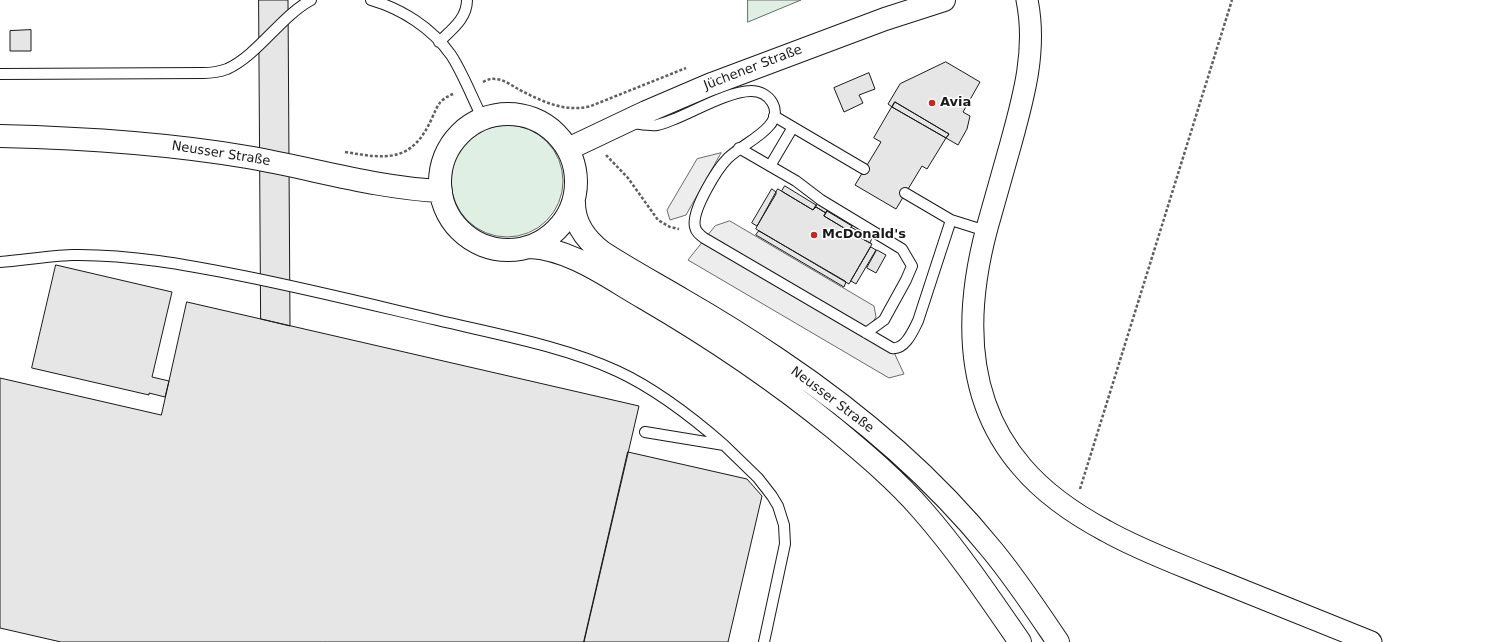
<!DOCTYPE html>
<html>
<head>
<meta charset="utf-8">
<style>
	body { margin:0 }
	canvas { display:block; background:#fff }
</style>
</head>
<body>
<canvas width="1500" height="642"></canvas>
<script>
const ctx = document.querySelector('canvas').getContext('2d');
ctx.lineJoin = 'round';
function fillPath(path, color) {
  ctx.fillStyle = color;
  ctx.fill(path, 'evenodd');
}
function strokePath(path, color, width, dash) {
  ctx.strokeStyle = color;
  ctx.lineWidth = width;
  ctx.lineCap = dash ? 'butt' : 'round';
  ctx.setLineDash(dash || []);
  ctx.stroke(path);
}
function label(font, color, halo, rows, align = 'center') {
  ctx.font = font + ' "DejaVu Sans",sans-serif';
  ctx.lineWidth = 3;
  ctx.setLineDash([]);
  ctx.textBaseline = 'middle';
  ctx.strokeStyle = halo;
  ctx.fillStyle = color;
  for (const [text, x, y, turn = 0] of rows) {
    ctx.save();
    ctx.translate(x, y);
    ctx.rotate((+turn || 0) * Math.PI / 180);
    ctx.textAlign = isNaN(turn) ? turn : align;
    if (halo) ctx.strokeText(text, 0, 0);
    ctx.fillText(text, 0, 0);
    ctx.restore();
  }
}
const green = new Path2D(`
	M748,0H801L748,22Z
	M451 181a56 56 0 1 1 112 0a56 56 0 1 1-112 0Z`);
const parking = new Path2D(`
	M721,153L686,215L670,220L667,210L697,159Z
	M730,221L874,306L876,317L866,333L892,348L904,374L889,378L688,260L715,226Z`);
const building = new Path2D(`
	M259,0H288L290,326L261,319Z
	M31,30V51H10V31Z
	M946,62L980,82L963,112L970,116L967,129L958,145L946,138L949,134L895,102L892,107L888,104L900,84Z
	M869,73L875,89L859,95L863,103L844,112L834,88Z
	M895,102L949,134L946,138L892,107Z
	M892,107L946,138L927,169L922,166L896,209L855,185L881,142L874,138Z
	M785,186L816,205L813,210L783,192L782,191Z
	M772,189L776,192V194L757,226L752,223Z
	M778,189L813,210L816,207L826,213L824,216L849,231L851,227L861,233L859,237L872,244L849,284L756,229Z
	M818,203L828,209L826,213L816,207Z
	M827,211L852,226L849,231L824,216Z
	M759,231L845,281L846,282L844,287L756,235Z
	M862,232L872,238L870,243L859,237Z
	M871,247L876,250L856,284L851,281Z
	M877,250L886,255L876,273L867,268Z
	M56,265L172,292L152,377L169,381L165,397L149,393V395L32,368Z
	M187,302L639,406L584,642H61L0,628V378L161,415Z
	M628,452L747,479L762,496L728,642H584Z`);
const path = new Path2D(`
	M483,82C487,80 491,78 495,79C503,79 511,85 518,89C541,101 565,113 591,106L686,68
	M345,152C387,159 412,163 432,118C438,105 439,100 453,94
	M606,155L628,178L658,220L670,227L679,229
	M1080,489L1232,0`);
const service = new Path2D(`
	M371,0C402,9 432,28 451,55C464,75 472,98 483,119
	M439,42C451,30 467,19 467,0
	M0,74L203,73C211,73 219,72 227,69C258,55 281,16 311,0
	M774,116L864,169
	M633,123C641,124 650,126 657,125C662,124 667,122 672,120C693,112 729,91 751,91C770,91 783,111 769,126C759,138 741,146 728,158C717,169 691,211 695,227C696,232 700,235 704,238L892,348C905,350 913,331 918,321L951,220
	M739,148L796,181L821,200L902,249L912,266L906,280L884,320L866,333
	M770,166L793,127
	M905,193L951,220L986,231
	M0,262C24,260 48,256 72,255C129,254 188,265 243,276C308,289 373,305 437,320C495,334 563,346 617,371C656,389 692,417 724,445
	M645,432L724,445L758,478L772,496L778,506L784,525L785,544L764,642`);
const minor = new Path2D(`
	M1027,0C1037,49 1024,96 1011,143C1003,172 995,200 987,228C965,310 963,399 1022,467C1044,493 1076,515 1106,531C1138,549 1173,562 1207,576C1261,598 1316,620 1371,642`);
const secondary = new Path2D(`
	M440 182a68 68 0 1 1 136 0a68 68 0 1 1-136 0Z
	M0,136C83,138 165,143 247,157C312,168 375,188 441,191
	M568,149L646,112L709,85L885,19L944,0
	M574,203C574,224 585,239 602,252C628,269 656,284 683,300C716,319 748,339 779,360C858,413 932,476 992,550C1016,579 1037,611 1058,642
	M530,247C571,249 609,278 644,298C711,337 775,380 835,429C865,454 896,480 922,510C958,551 989,597 1020,642`);
const markers = [
	[932,103,4,"#c62828"],
	[814,235,4,"#c62828"]
];
const streetNames = [
	["Jüchener Straße",753,68,-21],
	["Neusser Straße",221,154,9],
	["Neusser Straße",832,400,37]
];
const poiNames = [
	["Avia",940,103],
	["McDonald's",822,235]
];
fillPath(green, '#e0efe3');
strokePath(green, '#6a6a6a', 1);
fillPath(parking, '#ededed');
strokePath(parking, '#6a6a6a', 1);
fillPath(building, '#e6e6e6');
strokePath(building, '#1a1a1a', 1);
strokePath(service, '#1a1a1a', 12);
strokePath(minor, '#1a1a1a', 23);
strokePath(secondary, '#1a1a1a', 24);
strokePath(path, '#5f5f5f', 2.5, [3, 2]);
strokePath(service, '#fff', 10);
strokePath(minor, '#fff', 21);
strokePath(secondary, '#fff', 22);
for (const [x, y, r, color] of markers) {
  const dot = new Path2D();
  dot.arc(x, y, r, 0, 2 * Math.PI);
  ctx.fillStyle = color;
  ctx.fill(dot);
  strokePath(dot, '#fff', 1.5);
}
label('13px', '#1a1a1a', '#fff', streetNames);
label('bold 13px', '#1a1a1a', '#fff', poiNames, 'left');
</script>
</body>
</html>
